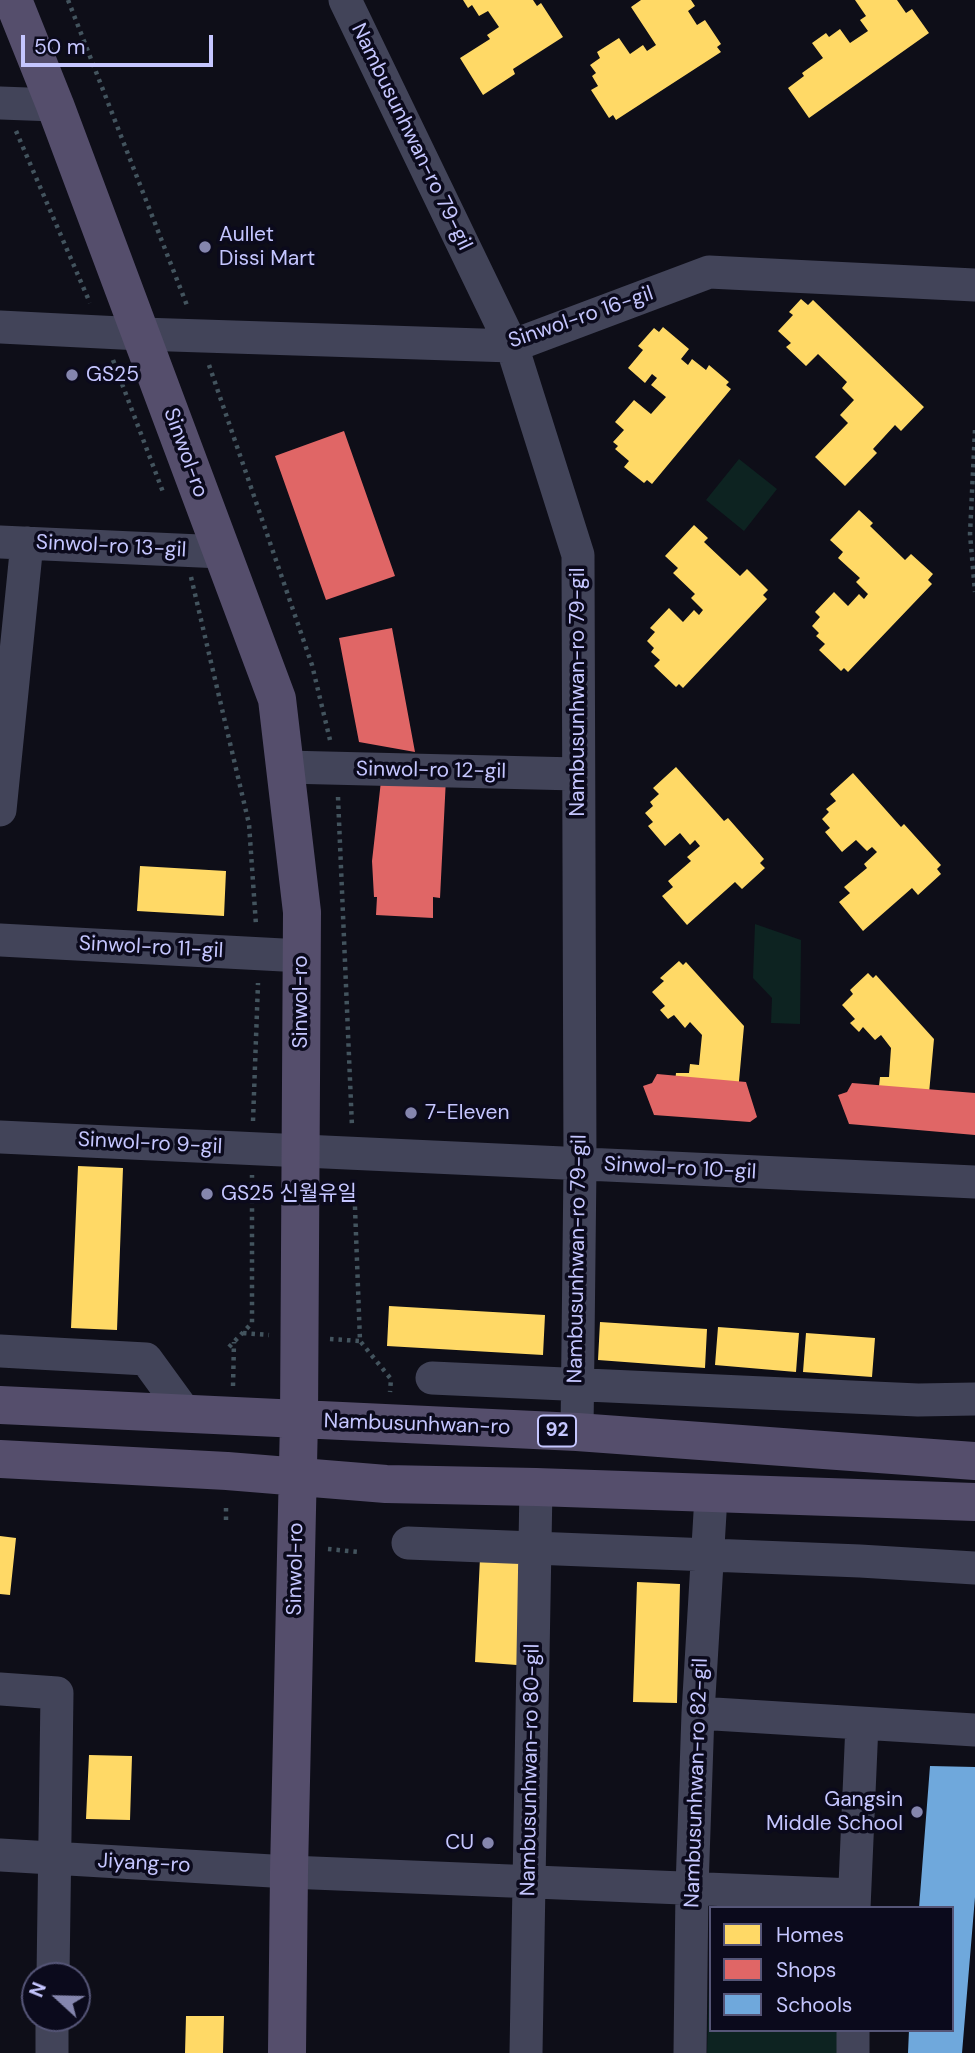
<!DOCTYPE html>
<html>
<head>
<meta charset="utf-8">
<style>
	body { margin:0 }
	#map { position:relative; width:975px; height:2053px; overflow:hidden; background:#0e0e18; font-family:"DM Sans",sans-serif }
	canvas { display:block }
	.legend { position:absolute; left:709px; top:1906px; width:245px; height:126px; box-sizing:border-box; background:#0b0a1c; border:2px solid #557; margin:0; padding:9px 12px; list-style:none; font-size:21px; color:#c5c6ff }
	.legend li { display:flex; align-items:center; gap:14px; height:35px }
	.legend b { width:35px; border:2px solid #557 }
	.north { position:absolute; left:21px; top:1962px; width:70px; height:70px; box-sizing:border-box; background:#0b0a1c; border:2px solid #557; border-radius:50%; rotate:292deg; font-size:19px; font-weight:700; line-height:28px; text-align:center; color:#c5c6ff }
	.north::after { content:''; display:block; margin:auto; width:24px; height:32px; background:#8586ae; clip-path:polygon(50% 0,100% 100%,50% 72%,0 100%) }
	.scale { position:absolute; left:21px; top:35px; width:192px; height:32px; box-sizing:border-box; border:4px solid #c5c6ff; border-top:0; padding-left:9px; font-size:21px; line-height:24px; white-space:nowrap; color:#c5c6ff; -webkit-text-stroke:5px #0b0a1c; paint-order:stroke }
</style>
</head>
<body>
<div id="map">
<canvas width="975" height="2053"></canvas>
<ul class="legend">
<li><b style="height:19px;background:#ffd966"></b>Homes</li>
<li><b style="height:19px;background:#e06666"></b>Shops</li>
<li><b style="height:19px;background:#6fa8dc"></b>Schools</li>
</ul>
<div class="north">N</div>
<div class="scale">50 m</div>
</div>
<script>
const ctx = document.querySelector('canvas').getContext('2d');
ctx.lineJoin = 'round';
function fillPath(path, color) {
  ctx.fillStyle = color;
  ctx.fill(path, 'evenodd');
}
function strokePath(path, color, width, dash) {
  ctx.strokeStyle = color;
  ctx.lineWidth = width;
  ctx.lineCap = dash ? 'butt' : 'round';
  ctx.setLineDash(dash || []);
  ctx.stroke(path);
}
function label(font, color, halo, rows, align = 'center') {
  ctx.font = font + ' "DM Sans","Noto Sans KR",sans-serif';
  ctx.lineWidth = 7;
  ctx.setLineDash([]);
  ctx.textBaseline = 'middle';
  ctx.strokeStyle = halo;
  ctx.fillStyle = color;
  for (const [text, x, y, turn = 0] of rows) {
    ctx.save();
    ctx.translate(x, y);
    ctx.rotate((+turn || 0) * Math.PI / 180);
    ctx.textAlign = isNaN(turn) ? turn : align;
    if (halo) ctx.strokeText(text, 0, 0);
    ctx.fillText(text, 0, 0);
    ctx.restore();
  }
}
const green = new Path2D(`
	M739,459L777,489L744,531L706,500Z
	M755,924L801,940L800,1024L771,1023L772,998L753,978Z
	M711,1916V2030H840V2053H707Z`);
const homes = new Path2D(`
	M463,0H533L537,6L541,3L563,37L513,69L515,74L483,95L460,58L490,39L487,35L499,27L488,11L479,16L472,5L468,8Z
	M641,0H691L695,6L688,11L697,25L705,20L721,44L717,47L721,52L616,120L613,115L609,118L591,90L598,86L592,76L596,73L590,65L600,58L597,52L619,38L630,54L643,45L647,51L656,45L631,7Z
	M855,0H897L906,13L912,9L929,33L809,118L788,88L804,76L802,73L823,58L812,43L826,33L829,37L840,29L850,43L868,31L860,20L866,16Z
	M801,299L808,305L813,300L924,407L901,431L895,425L873,449L877,453L845,486L815,457L848,423L840,415L854,400L842,388L847,382L818,354L806,366L786,347L791,343L778,331L793,315L789,312Z
	M663,327L689,349L681,359L688,365L692,359L706,370L709,365L729,382L726,385L731,389L652,484L647,480L644,483L624,467L629,461L615,449L618,446L613,442L624,430L615,422L634,400L651,414L666,397L651,385L657,378L652,374L645,383L628,368L643,350L638,346L654,328L659,332Z
	M859,510L873,523L870,526L905,560L911,554L933,574L928,580L932,584L848,672L844,668L841,671L819,650L825,644L816,636L819,633L812,626L820,617L815,612L834,592L848,606L859,594L864,599L868,594L856,582L860,578L838,558L843,552L830,540Z
	M694,525L708,538L704,542L740,576L747,569L768,590L763,595L767,599L683,688L679,684L676,687L654,666L660,660L651,652L654,648L647,641L655,632L650,628L669,608L683,622L694,610L699,615L703,610L691,598L695,594L673,573L678,568L665,556Z
	M676,767L724,821L728,818L764,859L760,863L765,868L742,889L735,882L687,925L662,896L673,887L668,881L691,861L687,857L700,846L695,840L690,845L680,833L665,846L648,826L653,822L645,813L653,806L650,802L659,794L653,788Z
	M853,773L901,827L904,824L941,865L937,869L941,874L918,895L912,888L863,931L839,902L850,893L844,887L867,868L864,864L877,852L872,847L867,851L856,840L842,852L825,832L830,828L822,819L829,812L826,809L836,801L830,794Z
	M140,866L226,871L224,916L137,911Z
	M679,961L683,965L686,962L744,1026L736,1114L697,1110L699,1083L675,1082L676,1073H689L690,1064L699,1065L702,1035L690,1022L685,1028L674,1015L668,1019L660,1010L665,1006L652,992L664,981L660,978Z
	M868,973L873,978L876,975L934,1039L926,1126L887,1123L889,1096L865,1094L866,1085L879,1086L880,1077H889L891,1048L881,1035L875,1040L863,1027L859,1032L850,1023L855,1019L842,1005L853,994L850,990Z
	M78,1166L123,1168L117,1330L71,1328Z
	M389,1306L545,1315L543,1355L387,1346Z
	M600,1322L707,1329L705,1368L598,1360Z
	M718,1327L799,1333L796,1372L715,1365Z
	M806,1333L875,1338L872,1377L803,1372Z
	M0,1536L16,1538L10,1595L0,1594Z
	M480,1558L522,1559L517,1665L475,1662Z
	M637,1582L680,1584L677,1703L633,1702Z
	M89,1755L132,1756L130,1820L86,1819Z
	M186,2016H224L223,2053H185Z`);
const shops = new Path2D(`
	M344,431L395,576L326,600L275,456Z
	M392,628L415,752L359,742L339,638Z
	M446,778L440,898L433,897V918L376,915L377,897H374L372,861L381,781Z
	M657,1074L746,1082L757,1117L750,1122L654,1115L643,1086L652,1083Z
	M852,1083L975,1093V1135L849,1124L838,1095L847,1092Z`);
const schools = new Path2D(`
	M930,1766L975,1767V1897L962,2053H908L909,2030H952V1908H919Z`);
const path = new Path2D(`
	M68,0L188,308
	M16,131L90,303
	M113,360L163,492
	M209,365L312,665L330,740
	M975,430L970,534L975,592
	M191,577L249,824L256,925
	M338,797L352,1127
	M253,1121L258,983
	M354,1181L360,1341L391,1379L390,1392
	M243,1333L269,1335
	M330,1339L360,1341
	M229,1347L252,1323V1175
	M233,1386L234,1342
	M226,1520V1503
	M328,1549L359,1552`);
const minor = new Path2D(`
	M345,0L512,346L578,555L580,1165L577,1432
	M0,103L55,105
	M0,327L141,334L512,346L709,272L975,285
	M0,542L222,552
	M285,767L577,774
	M0,810L27,543
	M0,940L302,956
	M0,1137L975,1182
	M0,1351L146,1359L186,1414
	M432,1378L918,1400L975,1399
	M408,1543L860,1561L975,1568
	M0,1689L57,1693L53,1976
	M698,1713L975,1730
	M0,1855L289,1872L854,1895
	M854,1908L862,1724
	M52,2053V2018
	M526,2053L536,1487
	M690,2053L692,1888L698,1713L710,1513
	M853,2053V2030`);
const major = new Path2D(`
	M13,0L55,105L277,699L302,912L299,1420L289,1872L287,2053
	M0,1405L577,1432L975,1461
	M0,1459L227,1471L386,1484L536,1487L975,1502`);
const markers = [
	[205,247,7,"#8586ae"],
	[72,375,7,"#8586ae"],
	[411,1113,7,"#8586ae"],
	[207,1194,7,"#8586ae"],
	[917,1812,7,"#8586ae"],
	[488,1843,7,"#8586ae"]
];
const shields = [
	[557,1431,38]
];
const shieldNames = [
	["92",557,1431]
];
const streetNames = [
	["Nambusunhwan-ro 79-gil",411,137,64],
	["Sinwol-ro 16-gil",581,318,-19],
	["Sinwol-ro",185,453,70],
	["Sinwol-ro 13-gil",111,547,3],
	["Nambusunhwan-ro 79-gil",578,692,-90],
	["Sinwol-ro 12-gil",431,771,1],
	["Sinwol-ro 11-gil",151,948,3],
	["Sinwol-ro",301,1002,-90],
	["Sinwol-ro 9-gil",150,1144,3],
	["Sinwol-ro 10-gil",680,1169,3],
	["Nambusunhwan-ro 79-gil",578,1259,-89],
	["Nambusunhwan-ro",417,1425,2],
	["Sinwol-ro",296,1569,-89],
	["Nambusunhwan-ro 80-gil",531,1770,-89],
	["Nambusunhwan-ro 82-gil",697,1783,-88],
	["Jiyang-ro",144,1864,3]
];
const poiNames = [
	["Aullet",219,235],
	["Dissi Mart",219,259],
	["GS25",86,375],
	["7-Eleven",425,1113],
	["GS25 신월유일",221,1194],
	["Gangsin",903,1800,"right"],
	["Middle School",903,1824,"right"],
	["CU",474,1843,"right"]
];
fillPath(green, '#0d2321');
fillPath(homes, '#ffd966');
fillPath(shops, '#e06666');
fillPath(schools, '#6fa8dc');
strokePath(path, '#43545e', 4.5, [3.5, 5]);
strokePath(minor, '#424459', 33);
strokePath(major, '#554e6c', 38);
for (const [x, y, r, color] of markers) {
  const dot = new Path2D();
  dot.arc(x, y, r, 0, 2 * Math.PI);
  ctx.fillStyle = color;
  ctx.fill(dot);
  strokePath(dot, '#0b0a1c', 2.5);
}
for (const [x, y, w] of shields) {
  const box = new Path2D();
  box.roundRect(x - w / 2, y - 15.5, w, 31, 5);
  ctx.fillStyle = '#0b0a1c';
  ctx.fill(box);
  strokePath(box, '#c5c6ff', 2);
}
label('bold 19px', '#c5c6ff', null, shieldNames);
label('21px', '#c5c6ff', '#0b0a1c', streetNames);
label('21px', '#c5c6ff', '#0b0a1c', poiNames, 'left');
</script>
</body>
</html>
